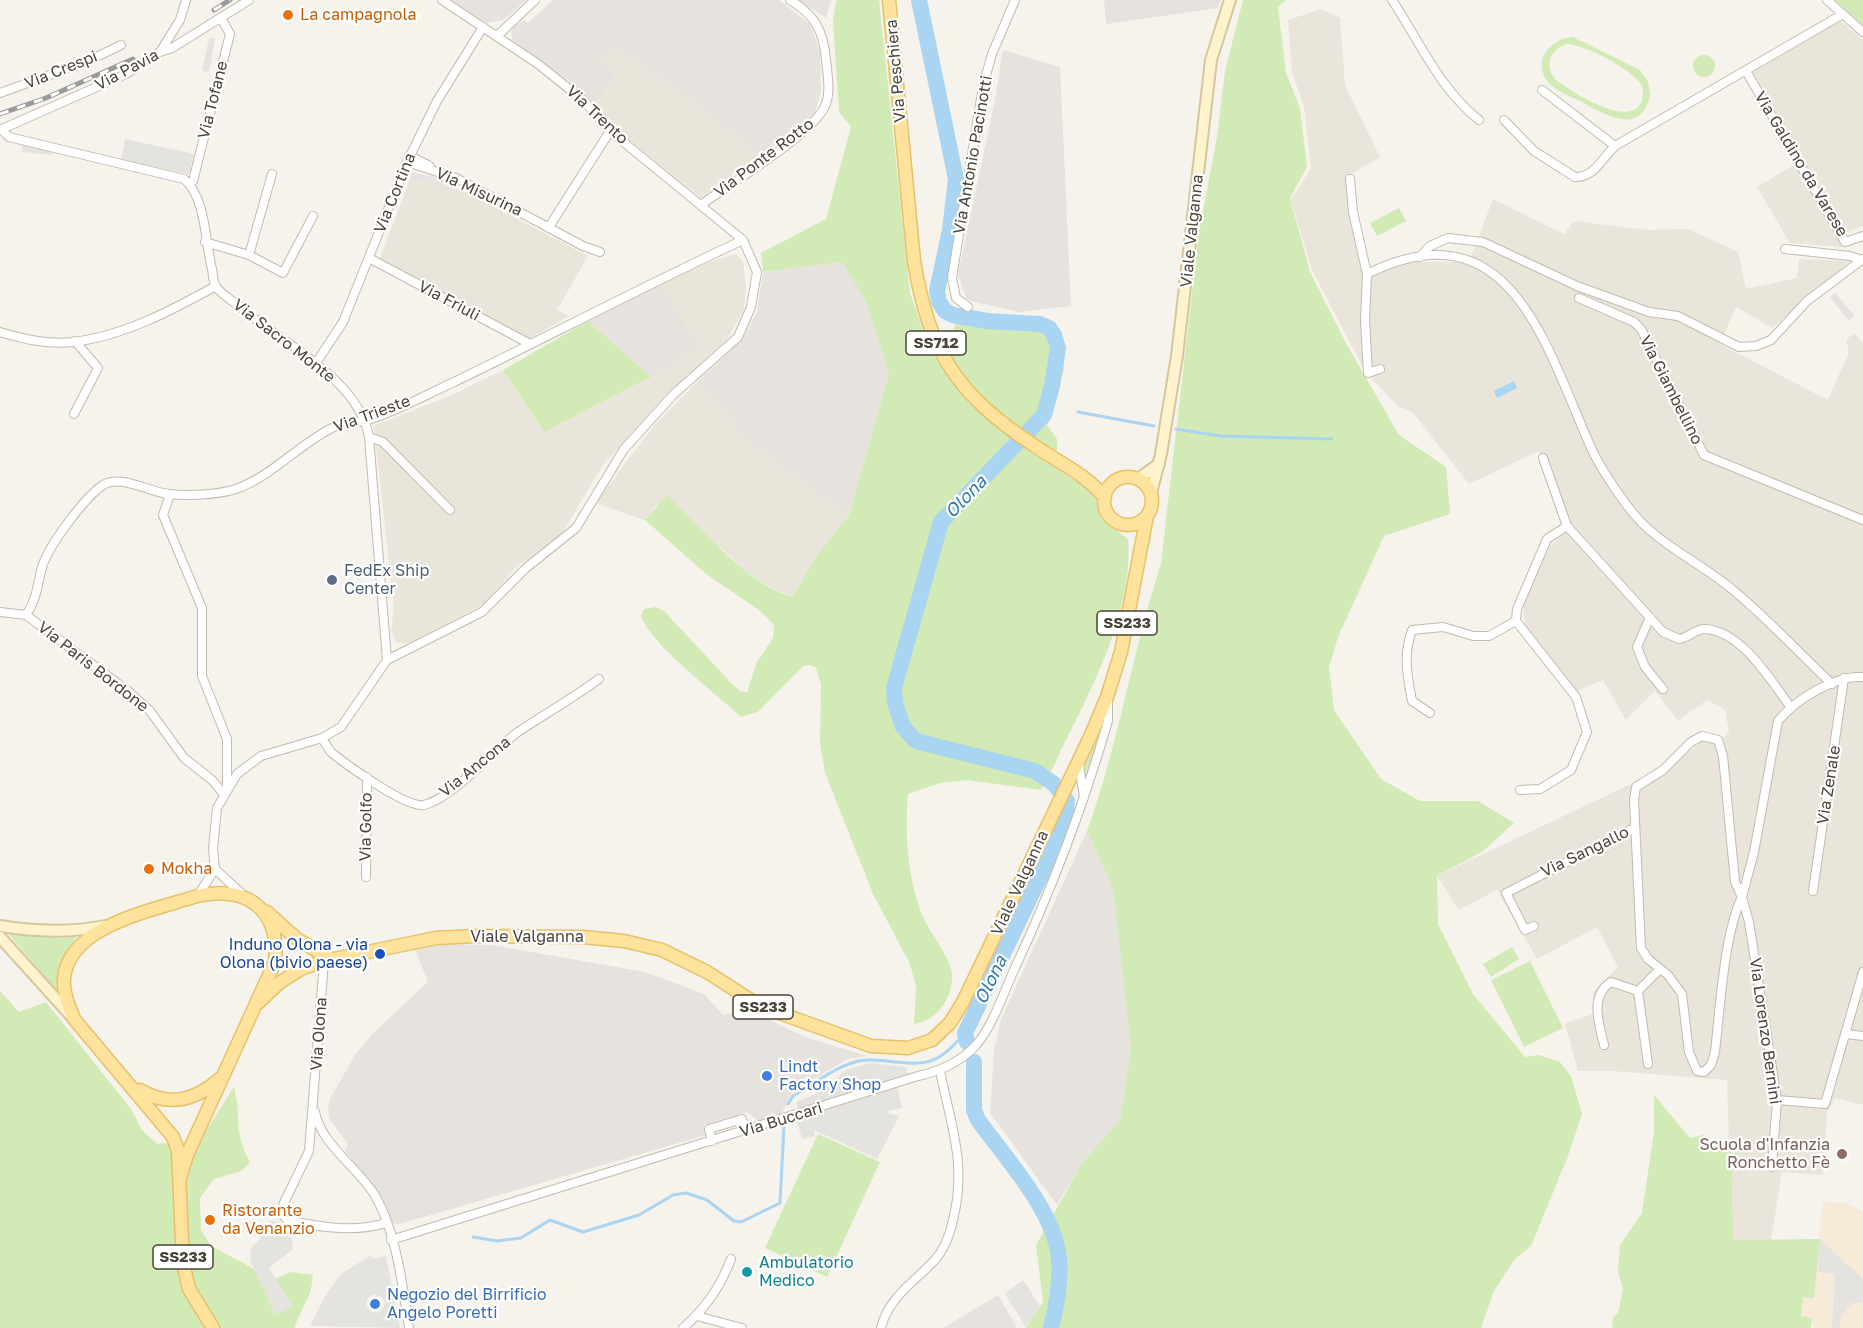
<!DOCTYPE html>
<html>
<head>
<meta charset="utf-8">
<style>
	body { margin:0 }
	canvas { display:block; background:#f6f3ec }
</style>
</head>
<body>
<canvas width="1863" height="1328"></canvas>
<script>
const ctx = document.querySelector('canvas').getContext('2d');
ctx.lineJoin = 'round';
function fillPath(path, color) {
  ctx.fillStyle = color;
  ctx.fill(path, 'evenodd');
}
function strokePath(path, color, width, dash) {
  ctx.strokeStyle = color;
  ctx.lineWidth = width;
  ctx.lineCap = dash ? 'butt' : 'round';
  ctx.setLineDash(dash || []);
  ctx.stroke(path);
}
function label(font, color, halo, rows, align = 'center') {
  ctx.font = font + ' "Golos Text",sans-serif';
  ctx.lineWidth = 4.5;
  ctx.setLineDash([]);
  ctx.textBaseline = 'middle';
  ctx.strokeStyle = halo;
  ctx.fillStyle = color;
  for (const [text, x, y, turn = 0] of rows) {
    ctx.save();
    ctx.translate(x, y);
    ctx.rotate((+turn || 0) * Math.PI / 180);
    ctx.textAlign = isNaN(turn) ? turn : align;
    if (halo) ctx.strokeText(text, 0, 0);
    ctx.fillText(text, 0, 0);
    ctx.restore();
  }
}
const residential = new Path2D(`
	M1321,9L1340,18L1345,85L1380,157L1347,177L1356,243L1367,277L1403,262H1469L1493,199L1564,234L1574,221L1647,230L1688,229L1738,252L1746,289L1797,278L1799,259L1850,261L1772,328L1736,307L1720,344L1828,400L1849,352L1846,340L1854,333L1863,343V1105L1835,1098L1827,1112L1823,1175L1782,1172L1771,1240H1732L1727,1080L1613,1071H1578L1565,1023L1593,1014V992L1618,967L1597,927L1537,959L1497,890L1459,910L1437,876L1631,784L1639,790L1704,740L1718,744L1729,731L1725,710L1707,700L1678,721L1655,691L1626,720L1603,680L1576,691L1525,626L1523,602L1550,546L1571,528L1539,451L1469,484L1413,413L1398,406L1366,373L1312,270L1291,200L1311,168L1304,107L1292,72L1288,20Z
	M1840,21L1863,40V226L1837,236L1843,247L1790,243L1757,187L1804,159L1752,73Z
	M614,45L699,105L759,155L701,198L613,127L594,106L618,74L600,62Z
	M410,179L453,185L588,256L557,310L569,316L528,340L380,258Z
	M736,254L743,262L746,286L744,310L727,339L664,397L602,466L561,535L515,568L484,604L409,643H397L391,630L394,609L374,426L454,394L503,370L544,432L644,381L696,346L661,283L710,262Z
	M696,383L753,444L849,515L816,557L793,596L773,589L747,572L722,549L656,505L645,520L595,503L653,427Z`);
const commercial = new Path2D(`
	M1822,1202L1846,1203L1863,1211V1328H1813L1812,1318L1801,1317L1803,1297L1814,1298Z`);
const industrial = new Path2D(`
	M448,0H526L504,20L487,23Z
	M553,0H779L810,24L820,52L821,91L814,116L759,155L699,105L614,45L600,62L618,73L594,106L570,82L513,41L511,31L516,25L524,20L528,23Z
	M799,0H831L826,18Z
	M1104,0H1221L1218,8L1106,24Z
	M1003,50L1060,67L1071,306L1019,312L967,300L958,274L995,100Z
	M842,262L866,302L889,374L849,515L753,444L696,383L742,340L757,312L763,272Z
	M661,283L697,346L651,377L588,321Z
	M1087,831L1113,889L1131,1048L1120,1120L1082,1163L1057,1205L990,1113L994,1049L1001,1019Z
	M443,944L492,945L645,972L704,994L723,1015L747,1009L805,1037L867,1056L848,1059L792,1092L782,1113L758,1121L747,1112L703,1125L706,1135L396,1225L390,1220L384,1204L368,1179L345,1151L348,1144L330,1120L328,1109L330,1099L355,1055L372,1034L428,982L414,947Z
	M998,1295L1017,1328H943Z`);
const green = new Path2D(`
	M836,0H879L910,293L929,348L953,384L951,337L961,307L984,314L1031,319L1062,333L1064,370L1047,425L1057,439V469L1094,493L1101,519L1128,539C1134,614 1088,695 1056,761C1052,771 1045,780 1041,790L967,780L940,783L908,794C905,835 907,874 921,912C927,930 951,957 952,974C953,998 938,1020 914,1024L916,986L910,964L873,894L825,773L820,742L821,684L816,668L810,665L803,666L758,712L741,717C715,692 653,647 641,616L644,609L655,607L664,611L733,685L740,691L747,692L757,662L773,638L774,625L759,610L706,574L645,520L667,495C697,524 753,590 793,596L816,557L849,515L889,374L866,302L842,262L763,272L761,253L826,219L851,127L839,112L833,22Z
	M1243,0H1286L1278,7L1286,73L1300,108L1307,167L1290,198L1310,272L1348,347L1399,435L1446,467L1450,514L1384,536L1338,637L1329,667L1334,710L1381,779L1420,801H1478L1514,823L1482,852L1437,876L1438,924L1473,994L1525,1057L1539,1055L1560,1062L1571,1076L1582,1114L1568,1156L1531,1246L1514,1260L1494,1291L1481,1328H1026L1043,1302L1036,1245L1082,1163L1120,1120L1131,1048L1113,889L1087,831C1119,744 1132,652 1161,564L1199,232L1217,137L1225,71Z
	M1835,0H1863V25Z
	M1573,37L1640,70L1648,81L1650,95C1641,138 1604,114 1580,101C1569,96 1556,91 1548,82C1531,61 1551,38 1573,37ZM1567,44C1584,44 1639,72 1643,89C1645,139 1572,93 1555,79C1544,65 1550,49 1567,44Z
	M1693 66a11 11 0 1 1 22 0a11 11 0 1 1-22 0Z
	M1399,208L1406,221L1377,236L1370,223Z
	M588,321L651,377L544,432L503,370Z
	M1096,740H1098L1086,785L1083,771Z
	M8,933L62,938L77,936C63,953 58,969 57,991Z
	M1512,947L1519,959L1491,977L1483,964Z
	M1530,961L1563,1028L1524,1047L1491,980Z
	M0,991L19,1012L46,1002L131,1109L142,1130L157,1144L164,1143L194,1149L234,1087C242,1117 233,1132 250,1162L242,1171L214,1179L200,1198L201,1230L211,1246L256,1270L275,1314L292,1306L275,1279L290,1272L313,1275L311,1290L294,1328H0Z
	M1654,1095L1690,1138L1703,1135L1731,1152L1733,1240L1820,1239L1814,1298L1803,1297L1801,1316L1812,1318L1811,1328H1612L1613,1317L1618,1313L1623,1290L1618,1271L1620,1245L1642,1213L1654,1132Z
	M818,1134L880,1162L827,1277L765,1248Z`);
const parking = new Path2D(`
	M209,38L215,39L209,72L202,71Z
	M125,139L194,154L189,174L121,160Z
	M22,145L52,149V155L22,152Z
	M411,172L453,181V185L410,179Z
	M1835,293L1855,316L1848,320L1830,297Z
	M871,1063L906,1067L908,1074L798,1109L796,1102L820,1092L847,1069Z
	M897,1086L902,1108L884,1112L899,1116L877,1159L814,1130L815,1136L802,1139L796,1118Z
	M270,1220L294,1225L287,1232L292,1238L293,1249L269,1268L292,1306L275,1314L250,1261L251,1248L262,1237Z
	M1820,1239L1863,1279V1303H1851V1306H1846V1313H1841L1840,1328H1832L1835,1274L1818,1272Z
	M371,1255L373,1259L386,1256L400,1328L310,1326L325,1296L341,1274ZM373,1294L382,1297L385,1303L383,1309L378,1313L372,1312L366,1306L368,1298Z
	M1023,1280L1040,1306L1026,1328L1005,1293Z`);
const water = new Path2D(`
	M1514,381L1517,388L1497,398L1494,391Z`);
const stream = new Path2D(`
	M1078,412L1154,426
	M1176,429L1221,436L1332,439
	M788,1104L793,1096C814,1084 836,1066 859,1061C868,1059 878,1060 887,1061C927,1066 937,1065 965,1033
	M473,1237L497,1241L521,1238L550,1220L583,1232L639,1215L673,1195L686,1193L707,1200L734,1221L741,1222L780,1203L784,1126`);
const river = new Path2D(`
	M919,0L956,179L950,230L937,291L939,302L945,311L953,315L987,321L1040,324L1049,328L1054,335L1058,348L1052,386L1044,415L941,522L894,688L895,703L903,727L916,741L1035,771L1054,784L1067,801L1064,827L965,1033L967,1042
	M974,1062V1110L978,1120C1005,1157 1056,1213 1059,1259C1061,1283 1057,1305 1051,1328`);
const street = new Path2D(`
	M1392,0C1420,42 1439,88 1479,120
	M1827,0L1863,32
	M497,36L535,0
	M160,52L180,20L186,0
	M1746,71L1845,242L1863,236
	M1542,90L1615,146
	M0,93L88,61L121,45
	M1504,120L1534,151L1575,177C1594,178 1602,158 1615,146L1843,14
	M1,129L9,137L184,179C206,197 205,242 212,269C213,274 213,282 216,287C221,294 233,301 240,307C282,343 359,379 369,437L387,660
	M0,130L126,74L160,52L172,48L249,0
	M410,156L430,166
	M407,162L456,178L583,246L600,252
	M1350,179L1353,212L1367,274
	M190,184L193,181L230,34L221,18
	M702,204C730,184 815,133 826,104C831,90 827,74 826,59C823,30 815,15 790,0
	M549,227L610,131
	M205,242L249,255L283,273L313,216
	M1785,249L1850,256L1859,259
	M249,255L272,174
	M1420,257L1430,246L1448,238L1483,242L1577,286L1649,312L1678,316L1739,347L1756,346L1771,340L1807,301L1863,259
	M369,258L530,344
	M1579,298L1634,322L1641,329L1704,455L1863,520
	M968,307L956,298L952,278L983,86L992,54L1015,0
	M0,332C24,339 48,345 73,342C124,336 172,310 216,286
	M316,363L343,322L407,162L437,101L483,27
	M1380,369L1368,373L1365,320L1367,274C1513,201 1547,352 1593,452C1603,472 1626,507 1642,523C1668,549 1705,566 1733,590C1768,619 1799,653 1832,684
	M74,414L98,368L75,341
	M369,437L383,442L450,510
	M1543,458L1567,526L1663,632L1679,639C1688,638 1695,629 1705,629C1742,631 1770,680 1790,706
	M170,494L163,515L202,608V676L227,739V786
	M0,612L26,615L128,691L150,711L184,758L212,780L223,793
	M26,615C38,598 37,583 43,564C51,543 84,498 103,485C121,474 149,492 169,494C188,496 217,495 236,489C272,476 298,445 332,428C347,421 352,424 367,420C389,415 432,392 454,382C551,335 646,285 743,240
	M1650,617L1637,647L1645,667L1663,689
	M1430,713L1412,701C1407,675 1403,655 1412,630L1443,627L1473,636H1489L1516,621
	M1702,736L1718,740L1723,756L1735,882L1742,897C1724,934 1720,1009 1715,1052L1711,1065L1704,1072L1697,1071L1689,1052L1682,994L1668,975L1648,959L1641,948L1634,800L1636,787L1663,770L1691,742Z
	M322,738C325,743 328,749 332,753C347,765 406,808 424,805C453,798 493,750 518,732C545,714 573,698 599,679
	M1079,765L1084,797
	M1520,790L1540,789L1571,770L1587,732L1576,697L1516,621L1517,609L1547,539L1567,526
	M215,869L243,895
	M366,877L367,777
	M1813,891L1844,678
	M198,895L215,869L213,849L217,808L237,774L261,756L322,738L341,727L387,660L482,612L526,568L576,528L624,449L674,394L738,337L751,307L757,272L743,240L610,131L583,100L538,64L442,0
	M1534,926L1525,930L1506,893L1634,828
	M324,961L309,1151L284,1203L281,1213L287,1220C319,1227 354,1233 386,1223
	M1846,1034L1863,1036
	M1604,1045C1599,1023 1589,996 1611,982L1638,991
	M1648,1064L1638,991L1660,969
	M1777,1100L1825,1104L1863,972
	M315,1112C321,1144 357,1167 374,1194C396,1230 403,1287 409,1328
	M712,1141L709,1129L742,1119L746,1130
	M1772,1167L1777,1100L1749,922L1742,897L1754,852L1778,721C1795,700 1835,675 1863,677
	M391,1240L918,1076C941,1071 961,1062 977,1044C994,1023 1003,994 1014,970C1052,889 1083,807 1108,721V701
	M697,1316L742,1328
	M683,1328C705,1309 721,1286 731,1259
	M881,1328C888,1298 914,1282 934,1261C944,1250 950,1234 953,1220C967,1165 951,1125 940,1071`);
const secondary = new Path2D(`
	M1138,479L1159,464
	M1151,493L1161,454L1177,356L1211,60L1230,0
	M0,926C37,932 69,933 105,926
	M0,937L74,1019`);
const primary = new Path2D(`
	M889,0L914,261C929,352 957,395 1035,446C1059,463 1086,474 1105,498
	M1104 501a24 24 0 1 1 48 0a24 24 0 1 1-48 0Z
	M267,912L297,939L333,960
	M257,1004L279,983L301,969L324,961L436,938L476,936L583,937L624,941L662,950L707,972L760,1006L871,1046L908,1048L932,1040L950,1023L963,1002L1091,735L1107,697L1121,652L1147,516
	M140,1090C170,1108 196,1100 221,1078
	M180,1178L187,1155L275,962C280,909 247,885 197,896C155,910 68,925 64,979C63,993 69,1006 74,1019L173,1137L178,1150L183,1263L189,1289L213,1328`);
const rail = new Path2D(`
	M214,10L230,0
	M0,114L46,98L133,59`);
const markers = [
	[288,15,6,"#e8710a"],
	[332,580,6,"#5c6f8a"],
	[149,869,6,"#e8710a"],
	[380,954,6,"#1a4fb4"],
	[767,1076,6,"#3f7fe0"],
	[1842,1154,6,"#8d6e63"],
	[210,1220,6,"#e8710a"],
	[747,1272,6,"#0f9aa8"],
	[375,1304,6,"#3f7fe0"]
];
const shields = [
	[936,343,60],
	[1127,623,60],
	[763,1007,60],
	[183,1257,60]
];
const shieldNames = [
	["SS712",936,343],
	["SS233",1127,623],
	["SS233",763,1007],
	["SS233",183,1257]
];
const foodNames = [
	["La campagnola",300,15],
	["Mokha",161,869],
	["Ristorante",222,1211],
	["da Venanzio",222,1229]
];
const streetNames = [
	["Via Crespi",61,70,-22],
	["Via Pavia",127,70,-28],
	["Via Peschiera",896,71,-95],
	["Via Tofane",213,100,-76],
	["Via Trento",597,115,43],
	["Via Antonio Pacinotti",973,155,-80],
	["Via Ponte Rotto",764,158,-37],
	["Via Galdino da Varese",1801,164,59],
	["Via Misurina",479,192,25],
	["Via Cortina",395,193,-68],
	["Viale Valganna",1192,231,-84],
	["Via Friuli",449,301,28],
	["Via Sacro Monte",284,341,38],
	["Via Giambellino",1671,390,63],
	["Via Trieste",372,414,-20],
	["Via Paris Bordone",93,667,38],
	["Via Ancona",475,767,-39],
	["Via Zenale",1829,785,-81],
	["Via Golfo",366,827,-89],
	["Via Sangallo",1585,852,-26],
	["Viale Valganna",1020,883,-65],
	["Viale Valganna",527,937],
	["Via Lorenzo Bernini",1765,1031,82],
	["Via Olona",319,1034,-86],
	["Via Buccari",781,1120,-17]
];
const serviceNames = [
	["FedEx Ship",344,571],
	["Center",344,589]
];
const transitNames = [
	["Induno Olona - via",368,945],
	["Olona (bivio paese)",368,963]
];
const shopNames = [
	["Lindt",779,1067],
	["Factory Shop",779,1085],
	["Negozio del Birrificio",387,1295],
	["Angelo Poretti",387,1313]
];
const educationNames = [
	["Scuola d'Infanzia",1830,1145],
	["Ronchetto Fè",1830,1163]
];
const cultureNames = [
	["Ambulatorio",759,1263],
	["Medico",759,1281]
];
const waterNames = [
	["Olona",966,497,-46],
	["Olona",991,980,-64]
];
fillPath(residential, '#eae5da');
fillPath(commercial, '#f7ead8');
fillPath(industrial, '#e6e2dd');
fillPath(green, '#d2eab5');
fillPath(parking, '#e5e3e0');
fillPath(water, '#a9d4f2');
strokePath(stream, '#a9d4f2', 3);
strokePath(river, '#a9d4f2', 16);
strokePath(street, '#c2bbae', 10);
strokePath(secondary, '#d6c79b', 14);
strokePath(primary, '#e6c16a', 15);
strokePath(street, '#fff', 8);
strokePath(secondary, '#fff3cd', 10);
strokePath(primary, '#ffe39c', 12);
strokePath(rail, '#9a9a9a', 5);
strokePath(rail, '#fff', 3, [9]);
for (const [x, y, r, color] of markers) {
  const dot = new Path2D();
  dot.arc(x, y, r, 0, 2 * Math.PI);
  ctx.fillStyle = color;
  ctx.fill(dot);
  strokePath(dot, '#fff', 2);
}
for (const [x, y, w] of shields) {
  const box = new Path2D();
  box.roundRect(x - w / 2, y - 12, w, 24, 4.5);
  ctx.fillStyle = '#fff';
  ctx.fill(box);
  strokePath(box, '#4b4439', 1.5);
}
label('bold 15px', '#4b4439', null, shieldNames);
label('16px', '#c56008', '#fff', foodNames, 'left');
label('16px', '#4b4439', '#fff', streetNames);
label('16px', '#4e5e75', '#fff', serviceNames, 'left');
label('16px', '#164399', '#fff', transitNames, 'right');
label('16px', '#366cbe', '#fff', shopNames, 'left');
label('16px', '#785e54', '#fff', educationNames, 'right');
label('16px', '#0d838f', '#fff', cultureNames, 'left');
label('italic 18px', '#2e7ab2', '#fff', waterNames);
</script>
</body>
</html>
